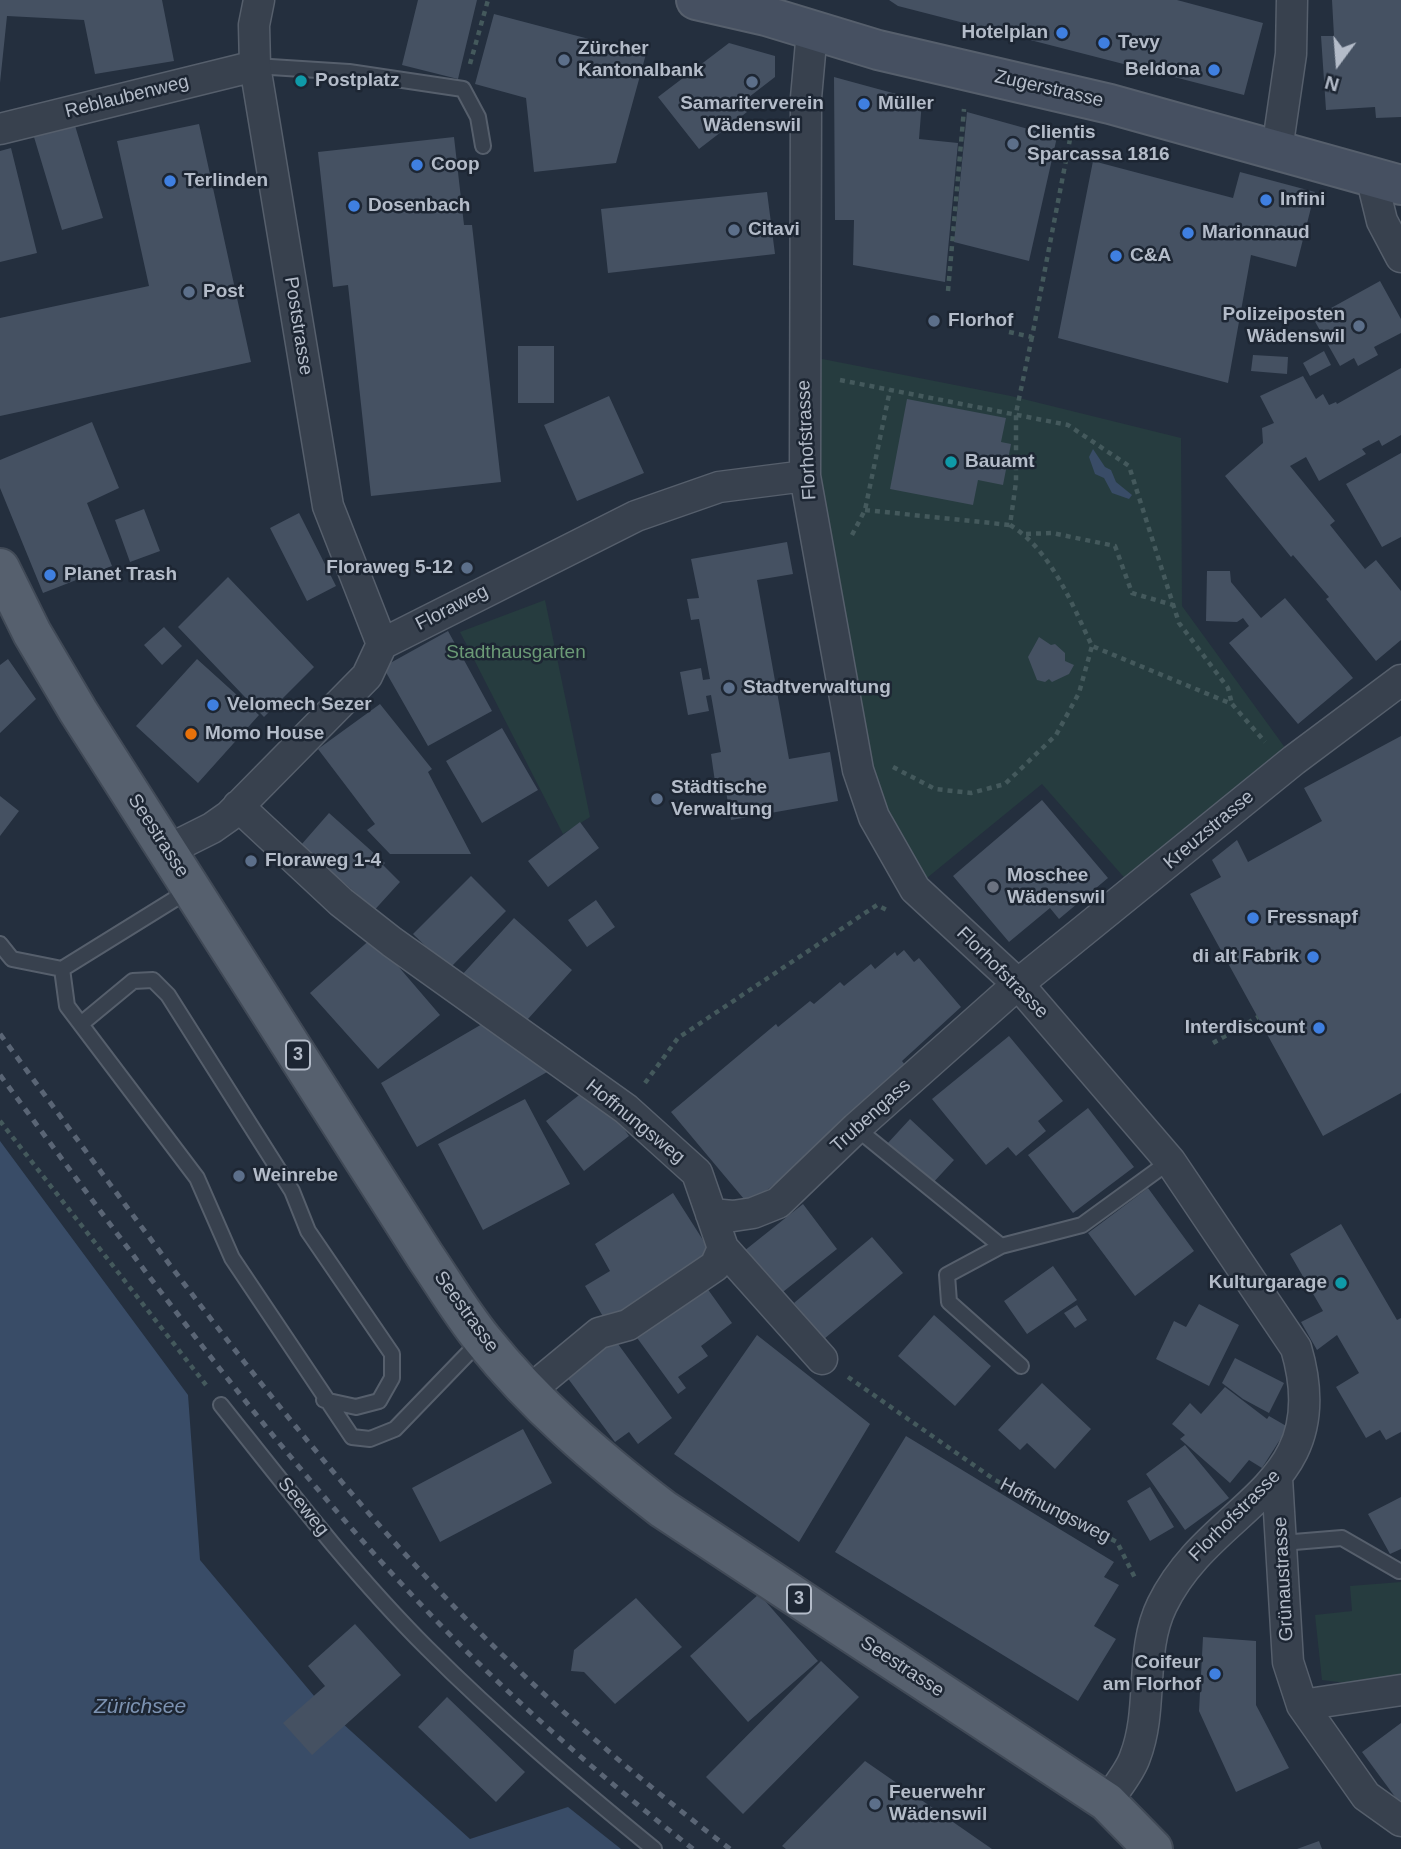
<!DOCTYPE html>
<html>
<head>
<meta charset="utf-8">
<style>
	body { margin:0 }
	#map { position:relative; width:1401px; height:1849px; overflow:hidden; background:#242f3e; font-family:Helvetica,sans-serif }
	canvas { display:block }
	.north { position:absolute; left:1303px; top:28px; width:70px; height:70px; -webkit-text-stroke:5px #1d2633; paint-order:stroke; rotate:196deg; font-size:19px; font-weight:700; line-height:28px; text-align:center; color:#b4bcc9 }
	.north::after { content:''; display:block; margin:auto; width:24px; height:32px; background:#b4bcc9; clip-path:polygon(50% 0,100% 100%,50% 72%,0 100%) }
</style>
</head>
<body>
<div id="map">
<canvas width="1401" height="1849"></canvas>
<div class="north">N</div>
</div>
<script>
const ctx = document.querySelector('canvas').getContext('2d');
ctx.lineJoin = 'round';
function fillPath(path, color) {
  ctx.fillStyle = color;
  ctx.fill(path, 'evenodd');
}
function strokePath(path, color, width, dash) {
  ctx.strokeStyle = color;
  ctx.lineWidth = width;
  ctx.lineCap = dash ? 'butt' : 'round';
  ctx.setLineDash(dash || []);
  ctx.stroke(path);
}
function label(font, color, halo, rows, align = 'center') {
  ctx.font = font + ' Helvetica,sans-serif';
  ctx.lineWidth = 5;
  ctx.setLineDash([]);
  ctx.textBaseline = 'middle';
  ctx.strokeStyle = halo;
  ctx.fillStyle = color;
  for (const [text, x, y, turn = 0] of rows) {
    ctx.save();
    ctx.translate(x, y);
    ctx.rotate((+turn || 0) * Math.PI / 180);
    ctx.textAlign = isNaN(turn) ? turn : align;
    if (halo) ctx.strokeText(text, 0, 0);
    ctx.fillText(text, 0, 0);
    ctx.restore();
  }
}
const green = new Path2D(`
	M802,355L1011,396L1181,438L1182,606L1294,760L1136,891L1042,784L922,882L858,770Z
	M545,600L590,817L563,834L460,632Z
	M1401,1582V1675L1346,1683L1322,1680L1315,1615L1352,1611L1350,1586Z`);
const water = new Path2D(`
	M1093,449L1105,467L1111,470L1116,482L1132,495L1129,499L1112,493L1104,478L1095,474L1089,457Z
	M0,1141L188,1395L200,1560L320,1703L470,1839L568,1807L621,1849H0Z`);
const building = new Path2D(`
	M0,0H162L174,61L95,74L84,20L7,16L0,83Z
	M418,0H477L458,79L402,65Z
	M889,0H1177L1263,23L1244,95L898,6Z
	M1332,0H1401V117L1376,118L1375,107L1326,110L1321,36H1334Z
	M494,14L646,54L616,163L534,172L526,98L475,84Z
	M729,43L775,56V77L740,104L747,112L699,149L658,97Z
	M834,77L922,101L919,139L958,143L945,282L853,265L854,220H835Z
	M967,112L1057,137L1029,261L954,242Z
	M73,119L103,218L62,230L34,137L47,126Z
	M199,124L251,362L0,416V318L149,286L117,141Z
	M454,137L464,225H472L501,482L371,496L348,285L333,287L318,152Z
	M11,148L37,253L0,262V151Z
	M1093,161L1233,198L1240,172L1315,192L1296,267L1251,255L1228,383L1058,338Z
	M767,192L775,254L608,273L601,209Z
	M1380,281L1401,319V333L1374,347L1378,355L1358,366L1354,358L1340,366L1313,318Z
	M518,346H554V403H518Z
	M1324,351L1331,365L1310,376L1303,363Z
	M1253,355L1288,357L1287,374L1251,371Z
	M1401,368V435L1382,446L1379,440L1362,449L1366,454L1319,481L1306,457L1290,466L1335,521L1330,525L1365,569L1376,560L1401,591V640L1376,661L1326,599L1329,597L1293,555L1291,557L1225,476L1263,443L1262,428L1274,423L1260,396L1303,376L1316,399L1323,394L1329,405L1336,402L1337,404Z
	M609,396L644,473L577,501L544,425Z
	M907,399L1006,418L1001,442L1011,444L1003,485L978,480L973,505L890,489Z
	M92,422L119,488L87,503L112,566L43,593L0,488V460Z
	M1401,453V537L1382,547L1346,484Z
	M144,509L160,551L130,562L115,520Z
	M299,513L336,586L307,601L270,528Z
	M787,542L793,574L757,580L789,759L830,752L838,801L731,820L724,780L715,782L711,754L721,752L711,695L706,696L709,711L688,715L680,672L701,668L703,680L710,679L699,619L691,620L687,599L699,598L691,559Z
	M1207,571H1230L1231,582L1261,618L1285,598L1353,678L1298,724L1229,643L1249,626L1243,618L1237,622L1206,621Z
	M228,577L314,667L264,717L178,627Z
	M164,627L182,646L162,665L144,645Z
	M448,631L492,711L428,746L383,667Z
	M1039,637L1051,645L1055,644L1065,653V661L1074,665L1069,674L1052,682L1049,679L1045,682L1037,680L1028,657Z
	M8,659L36,699L0,733V665Z
	M197,659L259,715L198,783L136,726Z
	M380,704L432,769L428,772L471,854H390L367,830L375,824L318,749Z
	M502,728L538,790L482,823L446,761Z
	M1401,736V1093L1323,1136L1190,894L1221,877L1212,860L1237,840L1248,862L1322,821L1304,788Z
	M0,796L19,811L0,836Z
	M1042,800L1108,878L1059,919L1050,908L1009,942L953,876Z
	M329,813L385,863L383,865L400,882L370,915L353,899L357,894L335,875L331,880L316,866L320,862L301,845Z
	M580,822L599,848L548,887L528,861Z
	M471,876L506,911L449,969L413,934Z
	M596,900L615,927L587,947L568,920Z
	M514,918L572,970L519,1029L461,976Z
	M373,937L440,1015L378,1069L310,993Z
	M904,950L914,962L919,958L961,1007L902,1061L905,1065L876,1090L878,1092L853,1119L749,1205L671,1112L776,1024L778,1027L810,1001L814,1004L840,982L844,986L871,964L875,969L895,952L897,956Z
	M489,1020L554,1068L417,1147L381,1083Z
	M1009,1036L1063,1101L1038,1121L1046,1131L1016,1156L1008,1147L986,1165L932,1099Z
	M583,1092L611,1110L629,1136L584,1171L546,1121Z
	M525,1099L570,1184L483,1230L438,1144Z
	M1088,1108L1134,1167L1073,1213L1028,1155Z
	M910,1119L954,1160L931,1185L887,1144Z
	M1148,1188L1194,1251L1135,1296L1088,1233Z
	M673,1193L710,1251L695,1261L702,1272L608,1325L585,1286L610,1271L595,1244Z
	M803,1204L837,1249L774,1299L739,1255Z
	M1341,1224L1397,1320L1401,1318V1432L1386,1440L1380,1430L1366,1438L1336,1387L1359,1373L1337,1335L1317,1350L1301,1322L1323,1311L1290,1254Z
	M872,1237L903,1273L824,1339L794,1303Z
	M1053,1266L1077,1300L1027,1334L1004,1301Z
	M704,1284L732,1323L701,1346L708,1356L678,1377L686,1388L678,1394L635,1335Z
	M1199,1304L1239,1325L1209,1386L1156,1359L1174,1321L1186,1327Z
	M1077,1305L1087,1320L1075,1328L1064,1313Z
	M934,1315L991,1366L955,1406L898,1356Z
	M610,1333L672,1418L638,1444L629,1432L615,1442L561,1369Z
	M757,1335L870,1424L799,1542L674,1454Z
	M1235,1358L1284,1383L1269,1413L1243,1399L1222,1383Z
	M1042,1383L1091,1429L1055,1469L1027,1443L1020,1450L998,1430Z
	M1225,1387L1267,1419L1269,1416L1288,1427L1262,1468L1249,1460L1230,1483L1180,1439L1185,1435L1172,1424L1190,1403L1201,1414Z
	M523,1429L552,1483L440,1542L412,1488Z
	M906,1436L1114,1562L1104,1577L1119,1585L1094,1626L1116,1639L1078,1701L835,1552Z
	M1185,1445L1229,1498L1185,1530L1146,1474Z
	M1150,1487L1174,1527L1150,1541L1127,1501Z
	M1401,1497V1549L1390,1554L1368,1514Z
	M759,1594L818,1661L748,1722L690,1656Z
	M636,1598L682,1647L615,1704L584,1672L571,1671L574,1650Z
	M355,1624L401,1675L312,1755L283,1723L325,1686L308,1666Z
	M1203,1637L1256,1641V1705L1289,1768L1236,1792L1199,1711Z
	M821,1661L859,1697L743,1814L706,1777Z
	M447,1697L525,1772L496,1802L418,1727Z
	M1401,1723V1805L1362,1752Z
	M865,1761L992,1849H786L782,1846Z
	M1319,1841L1322,1849H1297Z`);
const path = new Path2D(`
	M470,64L488,0
	M948,291L964,109
	M1009,332L1032,337L1071,134
	M1032,337L1016,413V482L1010,525C1051,550 1072,604 1092,646L1232,704L1265,742
	M840,380L1068,425L1129,466L1179,623L1228,688L1232,704
	M865,510L1010,525
	M1026,534L1052,533L1115,546L1132,593L1173,605
	M852,535L865,510L890,390
	M893,767L935,789L971,793L1005,784L1056,735L1079,693L1092,646
	M1213,1043L1258,1017
	M645,1083L678,1038L877,905L887,910
	M0,1121L206,1385
	M848,1377L995,1480L1117,1542L1136,1580`);
const service = new Path2D(`
	M255,66L349,72L463,89L478,117L483,146
	M0,944L12,959L62,969
	M62,969L67,1006L197,1178L232,1258L352,1437L370,1439L395,1429L480,1341
	M62,969L191,889
	M81,1024L133,981L153,980L168,995L292,1191L308,1231L392,1354V1378L379,1401L356,1407L324,1400
	M856,1128L1001,1246
	M1021,1366L949,1302L947,1275L1001,1246L1082,1225L1170,1161
	M221,1405C287,1488 352,1573 427,1648C499,1720 576,1785 654,1849
	M1282,1543L1342,1538L1399,1571`);
const minor = new Path2D(`
	M259,0L254,25L255,66L328,506L382,644
	M812,31L806,98L805,476L858,770L874,817L915,889L1018,984L1170,1161L1296,1348C1338,1490 1212,1502 1162,1605C1139,1652 1154,1708 1135,1757C1130,1772 1116,1788 1107,1802
	M0,129L255,66
	M1277,150L1291,54L1292,0
	M1371,176L1382,221L1401,257
	M238,806L341,902L392,942L626,1109L697,1173L723,1248L822,1359
	M168,850L212,828L229,816L367,676L382,644L636,516L719,487L805,476
	M711,1214L733,1216L753,1213L778,1203L856,1128L1018,984L1294,760L1401,680
	M529,1391L599,1333L628,1325L715,1266L723,1248
	M1277,1478L1288,1662L1302,1705L1366,1796L1401,1821
	M1302,1705L1401,1690`);
const secondary = new Path2D(`
	M696,0L766,16L878,50L1110,104L1401,185`);
const primary = new Path2D(`
	M0,568L32,633L78,711L425,1256C444,1284 462,1314 483,1340C535,1405 598,1459 663,1509L1107,1802L1153,1849`);
const rail = new Path2D(`
	M0,1034C133,1215 263,1399 415,1565C510,1669 618,1764 730,1849
	M0,1075C136,1259 270,1447 429,1613C510,1698 601,1777 693,1849`);
const markers = [
	[1062,33,7,"#3f7fe0"],
	[1104,43,7,"#3f7fe0"],
	[564,60,7,"#5c6f8a"],
	[1214,70,7,"#3f7fe0"],
	[301,81,7,"#0f9aa8"],
	[752,82,7,"#5c6f8a"],
	[864,104,7,"#3f7fe0"],
	[1013,144,7,"#5c6f8a"],
	[417,165,7,"#3f7fe0"],
	[170,181,7,"#3f7fe0"],
	[1266,200,7,"#3f7fe0"],
	[354,206,7,"#3f7fe0"],
	[734,230,7,"#5c6f8a"],
	[1188,233,7,"#3f7fe0"],
	[1116,256,7,"#3f7fe0"],
	[189,292,7,"#5c6f8a"],
	[934,321,7,"#5c6f8a"],
	[1359,326,7,"#5c6f8a"],
	[951,462,7,"#0f9aa8"],
	[467,568,7,"#5c6f8a"],
	[50,575,7,"#3f7fe0"],
	[729,688,7,"#5c6f8a"],
	[213,705,7,"#3f7fe0"],
	[191,734,7,"#e8710a"],
	[657,799,7,"#5c6f8a"],
	[251,861,7,"#5c6f8a"],
	[993,887,7,"#6b7280"],
	[1253,918,7,"#3f7fe0"],
	[1313,957,7,"#3f7fe0"],
	[1319,1028,7,"#3f7fe0"],
	[239,1176,7,"#5c6f8a"],
	[1341,1283,7,"#0f9aa8"],
	[1215,1674,7,"#3f7fe0"],
	[875,1804,7,"#5c6f8a"]
];
const shields = [
	[298,1055,24],
	[799,1599,24]
];
const shieldNames = [
	["3",298,1055],
	["3",799,1599]
];
const poiNames = [
	["Hotelplan",1048,33,"right"],
	["Tevy",1118,43],
	["Zürcher",578,49],
	["Kantonalbank",578,71],
	["Beldona",1200,70,"right"],
	["Postplatz",315,81],
	["Samariterverein",752,104,"center"],
	["Wädenswil",752,126,"center"],
	["Müller",878,104],
	["Clientis",1027,133],
	["Sparcassa 1816",1027,155],
	["Coop",431,165],
	["Terlinden",184,181],
	["Infini",1280,200],
	["Dosenbach",368,206],
	["Citavi",748,230],
	["Marionnaud",1202,233],
	["C&A",1130,256],
	["Post",203,292],
	["Polizeiposten",1345,315,"right"],
	["Wädenswil",1345,337,"right"],
	["Florhof",948,321],
	["Bauamt",965,462],
	["Floraweg 5-12",453,568,"right"],
	["Planet Trash",64,575],
	["Stadtverwaltung",743,688],
	["Velomech Sezer",227,705],
	["Momo House",205,734],
	["Städtische",671,788],
	["Verwaltung",671,810],
	["Floraweg 1-4",265,861],
	["Moschee",1007,876],
	["Wädenswil",1007,898],
	["Fressnapf",1267,918],
	["di alt Fabrik",1299,957,"right"],
	["Interdiscount",1305,1028,"right"],
	["Weinrebe",253,1176],
	["Kulturgarage",1327,1283,"right"],
	["Coifeur",1201,1663,"right"],
	["am Florhof",1201,1685,"right"],
	["Feuerwehr",889,1793],
	["Wädenswil",889,1815]
];
const streetNames = [
	["Zugerstrasse",1049,89,13],
	["Reblaubenweg",127,97,-14],
	["Poststrasse",298,326,81],
	["Florhofstrasse",807,440,-93],
	["Floraweg",452,608,-27],
	["Kreuzstrasse",1209,830,-40],
	["Seestrasse",158,836,57],
	["Florhofstrasse",1002,973,45],
	["Trubengass",871,1116,-42],
	["Hoffnungsweg",635,1122,39],
	["Seestrasse",466,1312,54],
	["Seeweg",303,1507,51],
	["Hoffnungsweg",1055,1511,27],
	["Florhofstrasse",1235,1516,-45],
	["Grünaustrasse",1284,1579,-93],
	["Seestrasse",902,1667,33]
];
const parkNames = [
	["Stadthausgarten",516,653]
];
const waterNames = [
	["Zürichsee",140,1707]
];
fillPath(green, '#263c3f');
fillPath(water, '#394c67');
fillPath(building, '#455162');
strokePath(service, '#565f6c', 18);
strokePath(minor, '#565f6c', 33);
strokePath(secondary, '#565f6c', 42);
strokePath(primary, '#414a57', 42);
strokePath(path, '#44595c', 4.5, [5, 5]);
strokePath(service, '#38414e', 14);
strokePath(minor, '#38414e', 30);
strokePath(secondary, '#465061', 38);
strokePath(primary, '#56606e', 38);
strokePath(rail, '#5a6575', 5, [7, 7]);
for (const [x, y, r, color] of markers) {
  const dot = new Path2D();
  dot.arc(x, y, r, 0, 2 * Math.PI);
  ctx.fillStyle = color;
  ctx.fill(dot);
  strokePath(dot, '#1d2633', 2.5);
}
for (const [x, y, w] of shields) {
  const box = new Path2D();
  box.roundRect(x - w / 2, y - 14.5, w, 29, 5);
  ctx.fillStyle = '#1d2633';
  ctx.fill(box);
  strokePath(box, '#b4bcc9', 2);
}
label('bold 18px', '#b4bcc9', null, shieldNames);
label('bold 19px', '#b4bcc9', '#1d2633', poiNames, 'left');
label('19px', '#b4bcc9', '#1d2633', streetNames);
label('19px', '#6b9a76', '#1d2633', parkNames);
label('italic 21px', '#7c92b1', '#1d2633', waterNames);
</script>
</body>
</html>
